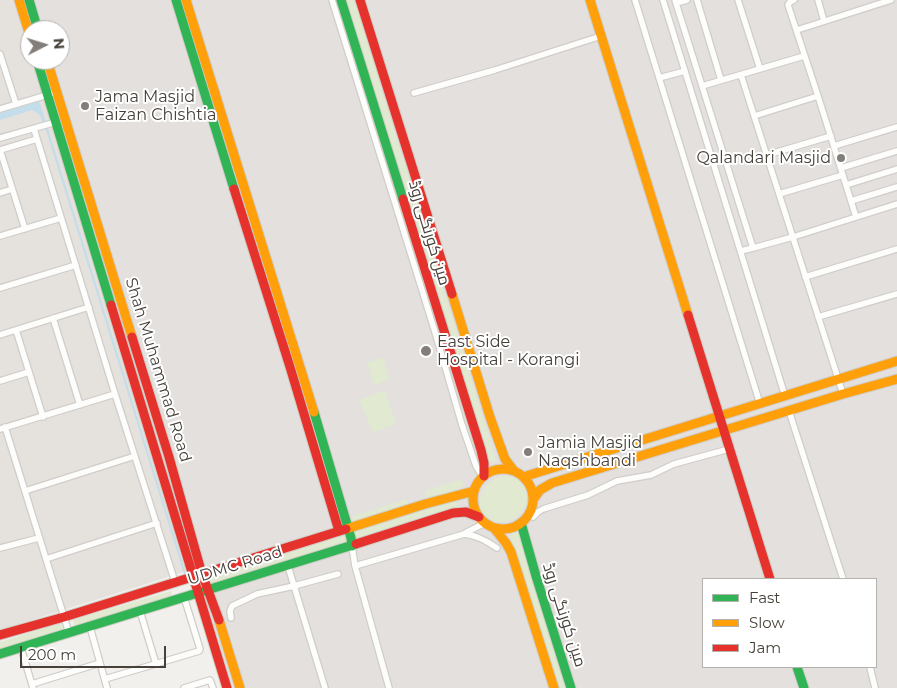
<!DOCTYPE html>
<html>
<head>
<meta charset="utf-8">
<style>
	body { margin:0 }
	#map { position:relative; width:897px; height:688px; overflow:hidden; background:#f2f0ed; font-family:Montserrat,sans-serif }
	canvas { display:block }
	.legend { position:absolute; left:702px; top:578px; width:175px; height:90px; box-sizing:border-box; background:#fff; border:1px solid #b5b3b0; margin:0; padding:6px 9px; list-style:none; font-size:15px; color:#47413a }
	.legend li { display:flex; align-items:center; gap:10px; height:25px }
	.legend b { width:25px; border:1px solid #b5b3b0 }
	.north { position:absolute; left:20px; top:20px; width:50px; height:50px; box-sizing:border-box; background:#fff; border:1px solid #b5b3b0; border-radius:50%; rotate:85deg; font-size:14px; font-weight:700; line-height:20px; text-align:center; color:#47413a }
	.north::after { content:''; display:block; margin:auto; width:18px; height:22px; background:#837e79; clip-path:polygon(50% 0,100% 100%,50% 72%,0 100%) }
	.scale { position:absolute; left:20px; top:646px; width:146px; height:22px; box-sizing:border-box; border:2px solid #47413a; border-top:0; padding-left:6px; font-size:15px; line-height:18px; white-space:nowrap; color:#47413a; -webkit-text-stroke:4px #fff; paint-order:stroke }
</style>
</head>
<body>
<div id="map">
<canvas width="897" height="688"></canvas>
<ul class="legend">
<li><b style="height:6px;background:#30b455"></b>Fast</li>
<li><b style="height:6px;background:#ff9f0a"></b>Slow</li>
<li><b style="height:6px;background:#e5322d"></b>Jam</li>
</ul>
<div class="north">N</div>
<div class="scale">200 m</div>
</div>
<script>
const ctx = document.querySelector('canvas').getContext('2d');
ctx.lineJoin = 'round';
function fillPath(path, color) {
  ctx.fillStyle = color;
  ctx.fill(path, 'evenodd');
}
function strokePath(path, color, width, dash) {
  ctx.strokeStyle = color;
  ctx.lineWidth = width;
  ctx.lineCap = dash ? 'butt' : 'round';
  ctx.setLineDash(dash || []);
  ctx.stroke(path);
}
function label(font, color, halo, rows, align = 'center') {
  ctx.font = font + ' Montserrat,Cairo,sans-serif';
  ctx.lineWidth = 4;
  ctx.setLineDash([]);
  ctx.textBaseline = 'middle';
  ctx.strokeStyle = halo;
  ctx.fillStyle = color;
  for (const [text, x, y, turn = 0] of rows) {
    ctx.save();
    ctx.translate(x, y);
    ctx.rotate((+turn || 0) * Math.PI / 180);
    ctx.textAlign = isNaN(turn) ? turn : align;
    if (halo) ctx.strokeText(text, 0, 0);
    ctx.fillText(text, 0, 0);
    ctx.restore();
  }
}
const residential = new Path2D(`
	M0,0H21L30,31V60H39L187,571L0,630Z`);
const industrial = new Path2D(`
	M19,0H897V688H233L38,60H60V30H30ZM703,579H876V667H703Z`);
const green = new Path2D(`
	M346,0H354L496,460L494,463L490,462Z
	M383,357L390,379L374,385L367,363Z
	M385,390L396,424L373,432L359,400Z
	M502,476C536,473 535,521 501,522C470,522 476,482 502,476Z
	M459,480L463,481C463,482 464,483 463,485C461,492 436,496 429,498H427L425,494L427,490Z
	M406,499L408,501L407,506L354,522L352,520L354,516Z
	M452,501H456L458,504V509L357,540L355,537V533L358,530Z
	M514,533H519L567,688H559L510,536Z
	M344,536H348L347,544L211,585L209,581L211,576Z
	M171,591L173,599L75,628L73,620Z
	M61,623L64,632L0,652V642Z`);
const water = new Path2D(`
	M39,101L46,122L43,123L40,115L32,110L0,120V113Z
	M47,126L186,574H184L45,127Z`);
const street = new Path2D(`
	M332,0L435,332L462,425L476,466L483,477
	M635,0L760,404
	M663,0L785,396
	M675,0L753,248L741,251
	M697,0L721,80
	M738,0L760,69
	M794,0L790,2L788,5L818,96L856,217
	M818,0L824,21
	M676,3L687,0
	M797,30L891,0
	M0,54L16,104
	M741,75L843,394
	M659,78L685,71
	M702,86L804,56
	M414,93L495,70L601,36
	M0,109L57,92
	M754,116L818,96
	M34,129L115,394L175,582
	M0,138L56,122
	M834,146L897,127
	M0,150L25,229
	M0,150L37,139
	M767,155L831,136
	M841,168L897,151
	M846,185L897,169
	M0,193L12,189
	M779,194L843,175
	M851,201L897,187
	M0,236L61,218
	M753,248L793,237L897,204
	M805,277L897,249
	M0,288L76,265
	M818,317L897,294
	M53,318L80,405
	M16,330L43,417
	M0,335L89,307
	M0,381L29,372
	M789,411L843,579
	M5,427L69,633
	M0,429L115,394
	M25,491L135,456
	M533,500V517
	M533,517L538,512L543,509L588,495L617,481L651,475L674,464L729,449
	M465,533L485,523
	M352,546L355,566L389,688
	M0,548L39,538
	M46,559L157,523
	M288,566L325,688
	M355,566L464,534C477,535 487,541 497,548
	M140,611L156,664
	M231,618L230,611L232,606L257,594L294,586L338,574
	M90,627L107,688
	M21,648L33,688
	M870,667L875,688
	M105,679L199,651L200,649L184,597
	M32,684L100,663
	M184,688L210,680L213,688`);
const fast = new Path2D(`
	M29,0L38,30
	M176,0L234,189
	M341,0L403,199
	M37,60L111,305
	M314,412L351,538L352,546
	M521,523L536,576L571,688
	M0,654L356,544
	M797,667L804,688`);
const slow = new Path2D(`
	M19,0L30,36
	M186,0L314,412
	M590,0L688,315
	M47,60L132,337
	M452,294L490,417L505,459L514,471
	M473 499a30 30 0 1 1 60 0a30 30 0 1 1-60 0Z
	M523,477L897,361
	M533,500L540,490L552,483L843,394L897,379
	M494,528L506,543L511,552L554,688
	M346,529L425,504L474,491
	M219,620L240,688`);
const jam = new Path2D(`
	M360,0L452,294
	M234,189L290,367L339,531
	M403,199L481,450L484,463V476
	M111,305L227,688
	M688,315L770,579
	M132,337L169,457L202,574L219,620
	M356,544L453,513L466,512L479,517
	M0,635L64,617L346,529`);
const markers = [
	[85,106,5,"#837e79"],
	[841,158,5,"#837e79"],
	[426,351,6,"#837e79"],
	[528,452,5,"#837e79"]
];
const poiNames = [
	["Jama Masjid",95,97],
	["Faizan Chishtia",95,115],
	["Qalandari Masjid",831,158,"right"],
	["East Side",437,342],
	["Hospital - Korangi",437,360],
	["Jamia Masjid",538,443],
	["Naqshbandi",538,461]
];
const streetNames = [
	["مین کورنگی روڈ",429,233,73],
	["Shah Muhammad Road",158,370,73],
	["UDMC Road",235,566,-17],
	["مین کورنگی روڈ",564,615,72]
];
fillPath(residential, '#e5e1dc');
fillPath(industrial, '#e3e0dd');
fillPath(green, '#e1e9d0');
fillPath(water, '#c3ddea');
strokePath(street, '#d0cdca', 8);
strokePath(fast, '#d0ccc5', 11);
strokePath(slow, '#d0ccc5', 11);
strokePath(jam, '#d0ccc5', 11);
strokePath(street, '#fdfdfc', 5.5);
strokePath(fast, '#30b455', 9);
strokePath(slow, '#ff9f0a', 9);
strokePath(jam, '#e5322d', 9);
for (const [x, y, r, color] of markers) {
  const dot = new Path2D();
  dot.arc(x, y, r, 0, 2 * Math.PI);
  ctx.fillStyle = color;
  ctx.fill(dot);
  strokePath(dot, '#fff', 2);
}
label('16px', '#47413a', '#fff', poiNames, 'left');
label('16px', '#47413a', '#fff', streetNames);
</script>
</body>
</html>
